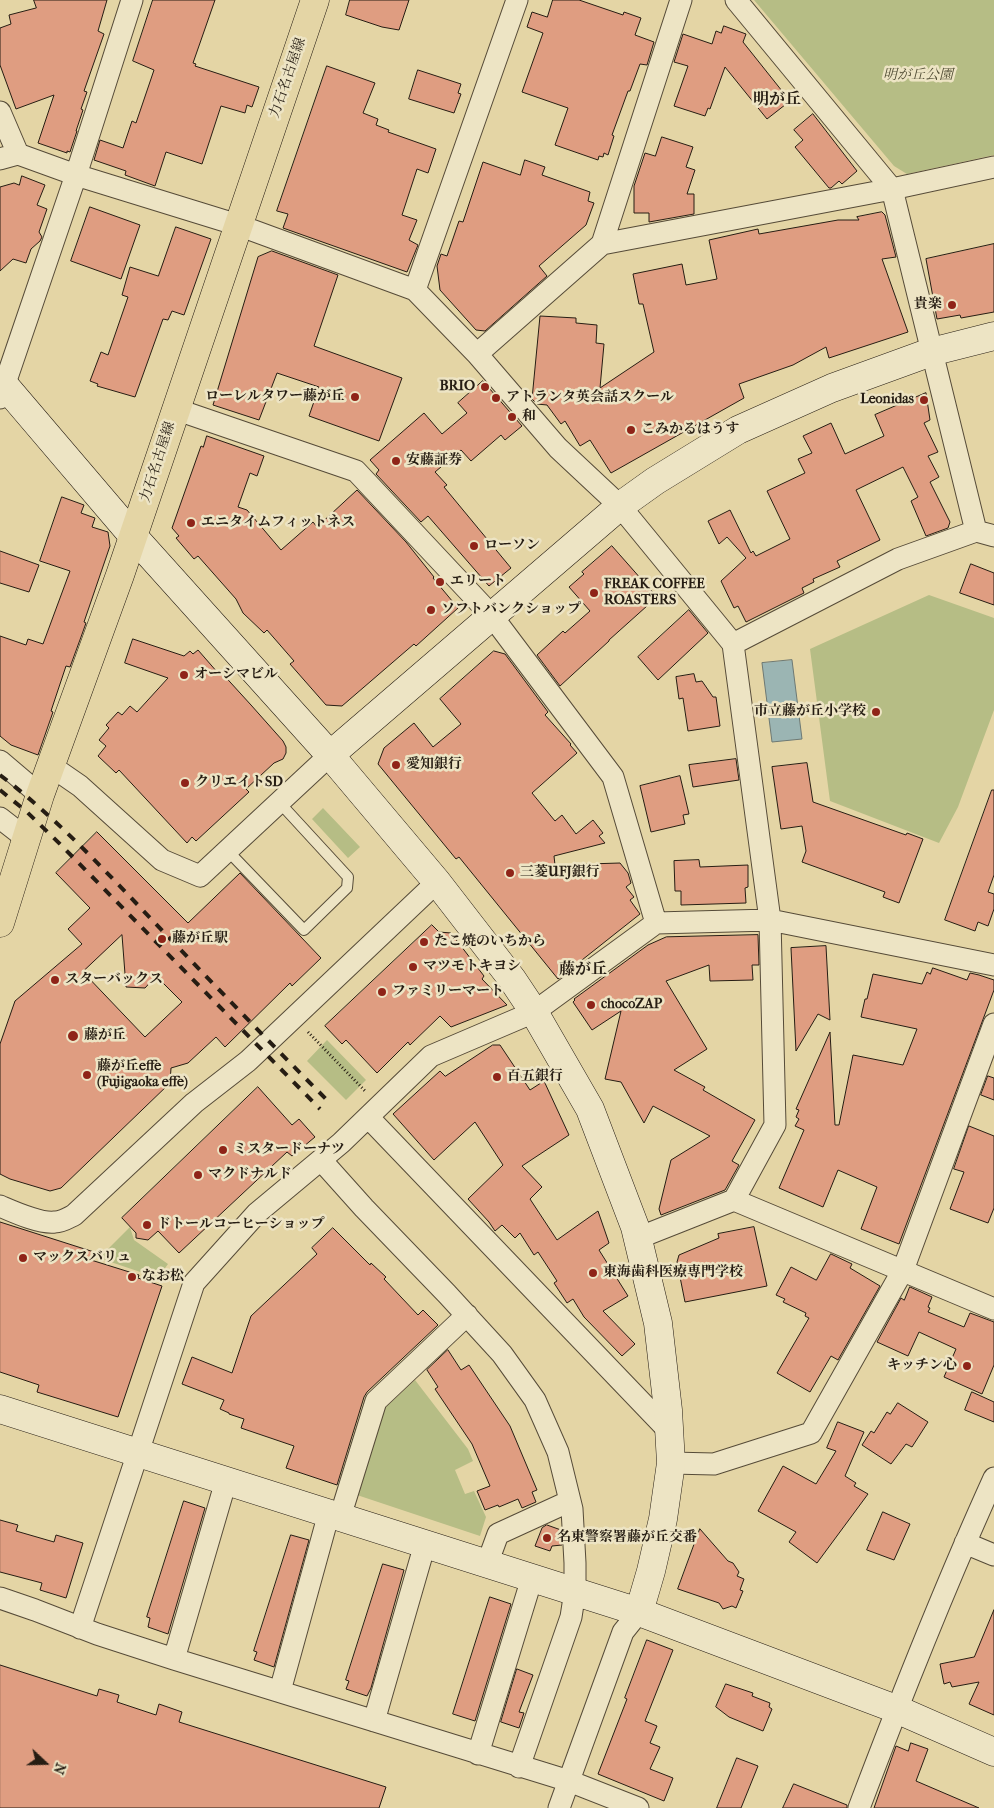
<!DOCTYPE html>
<html>
<head>
<meta charset="utf-8">
<style>
	body { margin:0 }
	#map { position:relative; width:994px; height:1808px; overflow:hidden; background:#e4d5a5; font-family:"IM FELL French Canon",serif }
	canvas { display:block }
	.north { position:absolute; left:20px; top:1738px; width:50px; height:50px; -webkit-text-stroke:4px #ede4c4; paint-order:stroke; rotate:111deg; font-size:14px; font-weight:700; line-height:20px; text-align:center; color:#261d13 }
	.north::after { content:''; display:block; margin:auto; width:18px; height:22px; background:#261d13; clip-path:polygon(50% 0,100% 100%,50% 72%,0 100%) }
</style>
</head>
<body>
<div id="map">
<canvas width="994" height="1808"></canvas>
<div class="north">N</div>
</div>
<script>
const ctx = document.querySelector('canvas').getContext('2d');
ctx.lineJoin = 'round';
function fillPath(path, color) {
  ctx.fillStyle = color;
  ctx.fill(path, 'evenodd');
}
function strokePath(path, color, width, dash) {
  ctx.strokeStyle = color;
  ctx.lineWidth = width;
  ctx.lineCap = dash ? 'butt' : 'round';
  ctx.setLineDash(dash || []);
  ctx.stroke(path);
}
function label(font, color, halo, rows, align = 'center') {
  ctx.font = font + ' "IM FELL French Canon","Noto Serif JP",serif';
  ctx.lineWidth = 5;
  ctx.setLineDash([]);
  ctx.textBaseline = 'middle';
  ctx.strokeStyle = halo;
  ctx.fillStyle = color;
  for (const [text, x, y, turn = 0] of rows) {
    ctx.save();
    ctx.translate(x, y);
    ctx.rotate((+turn || 0) * Math.PI / 180);
    ctx.textAlign = isNaN(turn) ? turn : align;
    if (halo) ctx.strokeText(text, 0, 0);
    ctx.fillText(text, 0, 0);
    ctx.restore();
  }
}
const green = new Path2D(`
	M754,0H994V155L907,174L894,166Z
	M929,595L994,618V710L958,807L939,843L830,801L810,649Z
	M323,808L360,847L348,858L312,819Z
	M327,1040L366,1080L346,1100L307,1061Z
	M130,1227L134,1240L168,1264L158,1278L99,1258Z
	M415,1380L468,1449L473,1461L455,1470L465,1494L474,1491L486,1517L480,1536L357,1495L385,1408Z`);
const water = new Path2D(`
	M792,660L802,739L772,742L762,663Z`);
const building = new Path2D(`
	M34,0H107L98,31L104,34L84,91L87,92L81,109L83,110L76,131H77L70,152L67,151V153L38,143L54,95L16,109L0,65V28L11,24L9,15L36,8Z
	M153,0H215L193,63L196,64L195,66L259,87L252,107L247,105L245,113L221,106L202,164L166,152L155,186L125,175L126,171L94,160L100,140L123,148L132,121L136,123L154,70L133,61Z
	M350,0H409L399,30L382,27L346,15Z
	M553,0H579L623,15L624,12L641,18L635,35L654,42L647,65L640,64L630,91H628L612,135L614,136L608,155L604,153L603,157L599,156L598,160L555,145L568,108L522,92L543,33L527,27L532,12L547,17Z
	M724,26L746,34L743,42L790,101L767,119L725,67L710,109L708,108L705,116L674,106L688,66L674,62L683,34L712,44L716,31L721,33Z
	M327,66L375,83L363,113L378,119L376,125L389,130L388,132L436,149L428,173L417,169L402,215L417,220L409,240L418,245L407,272L283,228L288,214L277,211Z
	M418,70L461,84L458,93L461,94L454,113L409,99Z
	M813,114L857,171L842,184L839,181L831,188H829L795,147L803,140L794,130Z
	M662,137L693,147L686,167L695,170L687,194H694V214L649,222V213H634V186L645,153L655,156Z
	M525,160L545,167L542,175L590,192L588,201L594,203L586,225L539,266L547,276L485,331L476,330L440,290L437,266L441,254L447,256L459,221L463,222L483,162L520,175Z
	M22,176L45,185L37,205L47,209L39,232L42,237L40,241L31,249L26,263L13,259L0,271V187L14,183L19,185Z
	M90,207L140,225L121,279L71,261Z
	M882,212L885,215L896,257L882,259L908,332L829,358L826,347L793,365L739,384L744,398L611,473L590,440L580,446L565,421L561,424L547,405L537,404L532,399L540,316L576,318V323L597,325L596,343L604,344L600,388L654,352L643,304H639L633,274L682,264L686,285L717,279L709,240L758,229L759,234L838,220H859L857,217Z
	M176,227L211,239L184,315L172,311L168,320L163,319L135,397L97,386L98,384L90,381L101,352L108,355L128,297L122,295L130,267L158,276Z
	M994,244V312L961,318L960,315L937,319L926,259Z
	M272,251L338,275L314,346L402,378L379,441L309,416L319,387L277,373L259,420L213,405L258,257Z
	M483,381L522,426L505,440L501,435L471,461L461,450L435,472L447,485L444,487L511,568L489,586L428,516L421,522L376,474L379,470L370,460L424,413L442,434L467,413L458,403Z
	M926,393L930,420L924,423L938,452L928,456L939,477L930,482L950,522L948,528L926,536L911,501L918,497L903,467L856,490L880,540L837,561L840,567L813,579L814,582L802,588L804,593L746,622L738,606L734,608L721,581L746,558L727,537L719,544L708,521L730,510L751,553L753,551L756,556L790,539L767,491L805,473L798,459L812,453L803,436L831,423L845,454L884,436L875,415Z
	M207,436L264,456L257,476L250,473L238,507L247,510L281,550L313,522L317,527L357,490L406,542L434,577L433,578L458,608L416,646L414,644L342,706L326,705L290,664L294,661L267,630L264,633L243,613L236,599L198,556L194,559L176,538L179,536L172,528L201,446L203,447Z
	M62,497L84,505L81,513L95,518L92,527L108,532L110,546L84,622L86,623L81,637L70,667L66,666L51,711L53,712L38,755L11,745L0,736V636L26,645L28,639L43,644L70,571L40,561Z
	M612,546L657,597L609,640V641L560,686L537,655L563,631L565,633L590,611L569,587L584,574L582,572Z
	M0,551L39,565L29,592L0,583Z
	M971,564L994,573V605L960,593Z
	M689,610L708,633L658,680L638,657Z
	M133,639L184,656L190,651L193,654L198,650L218,673L220,671L251,705L283,741L286,747V753L283,759L274,763L246,789L249,792L196,841L192,837L187,843L119,770L116,773L98,756L106,746L99,740L109,728L106,725L118,712L122,715L130,706L137,712L168,678L125,663Z
	M494,651L505,654L548,712L545,715L571,744L570,745L577,753L532,793L555,821L562,815L576,834L593,820L603,833L599,836L605,843L554,856L555,865L620,863L628,873L631,883L626,887L634,897L630,900L640,914L558,979L459,857L456,859L378,764L384,748L414,723L433,747L461,724L440,699Z
	M694,674L696,682L702,681L713,697H716L720,726L688,731L683,698L679,699L676,677Z
	M736,759L739,780L693,787L689,765Z
	M807,763L813,802L906,835L907,833L923,839L899,903L883,897L885,892L802,862L806,851L802,826L781,829L772,767Z
	M680,776L689,814L683,815L685,824L651,832L640,786Z
	M992,790H994V875L988,892L994,894V909L988,926L978,922L975,931L945,920Z
	M97,832L188,923L240,873L321,958L292,986L290,983L225,1047L216,1037L188,1063L171,1068L170,1083L61,1188L50,1191L10,1179L0,1174V1044L15,1001L82,944L68,929L90,908L56,873ZM122,935L126,987L145,988L156,976L182,1002L145,1037L83,972Z
	M699,860L700,867L748,865V887L745,888L746,903L681,905V891H675L674,861Z
	M432,925L439,932L451,933L484,976L482,979L507,1005L451,1027L440,1016L410,1045L408,1042L377,1073L346,1040L342,1044L325,1026Z
	M758,935L759,965H752L753,980L710,981L709,965L666,981L707,1049L674,1070L705,1087L703,1090L755,1120L732,1161L739,1165L725,1190L661,1215L659,1209L671,1160L710,1136L653,1106L644,1123L621,1082L605,1079L621,1011L592,1030L573,1002L575,1000L574,999L648,945L666,937Z
	M826,946L830,1020L818,1014L796,1051L791,948Z
	M933,968L967,980L970,973L979,975L994,980V990L899,1244L861,1229L877,1187L838,1170L823,1207L779,1188L804,1130L795,1126L799,1119L796,1117L799,1110L796,1109L830,1032L835,1125H839L853,1055L903,1065L917,1029L861,1017L865,999H867L873,974L922,984L927,972L930,974Z
	M493,1045H500L530,1090L544,1081L569,1135L522,1166L542,1187L530,1199L557,1240L598,1211L609,1243L599,1250L628,1296L603,1311L635,1344L622,1356L584,1317L573,1299L567,1303L554,1283L557,1281L538,1252L534,1255L520,1233L515,1238L502,1225L495,1231L489,1222L468,1199L503,1165L475,1122L434,1160L393,1114L440,1071L445,1076Z
	M988,1076L994,1078V1100L981,1095Z
	M258,1087L292,1125L299,1119L315,1137L292,1156L287,1152L179,1253L158,1231L148,1240L136,1238V1233L122,1218Z
	M969,1126L994,1136V1208L988,1223L950,1209L964,1172L954,1169Z
	M0,1222L94,1252L91,1260L139,1275L138,1278L162,1286L118,1417L37,1392L39,1385L0,1372Z
	M754,1227L767,1286L685,1302L677,1262L679,1255L719,1238L718,1234Z
	M333,1228L370,1265L371,1263L386,1277L384,1279L418,1315L423,1310L438,1325L367,1392L364,1397L337,1485L286,1468L294,1446L241,1428L244,1419L229,1414V1413L220,1409L224,1400L182,1384L192,1357L232,1373L251,1316L317,1254L312,1248Z
	M831,1254L852,1264L850,1268L880,1286L838,1360L831,1356L810,1392L777,1373L809,1318L805,1316L806,1313L783,1302L785,1299L776,1295L791,1267L816,1280Z
	M910,1287L932,1297L928,1307L930,1308L928,1312L964,1327L970,1313L994,1322V1365L982,1394L944,1377L956,1349L919,1332L908,1356L877,1342L901,1298L904,1300Z
	M448,1350L461,1370L469,1365L510,1426L537,1490L532,1492L536,1502L522,1508L518,1499L499,1507L498,1505L485,1510L477,1491L490,1486L472,1444L435,1389L438,1387L427,1370Z
	M972,1392L994,1402V1422L965,1410Z
	M898,1403L928,1422L912,1447L906,1444L891,1464L862,1445L871,1431L874,1433L887,1412L890,1414Z
	M838,1422L864,1432L845,1476L856,1483L854,1486L868,1494L817,1563L789,1542L796,1532L758,1511L783,1466L816,1484L836,1451L827,1448Z
	M184,1501L205,1508L168,1634L148,1627L150,1618L147,1617Z
	M883,1512L910,1524L894,1560L867,1550Z
	M0,1520L18,1525L16,1531L54,1542L56,1535L83,1543L66,1598L40,1590L42,1583L0,1572Z
	M547,1525L561,1530L562,1545L552,1546L550,1551L535,1546L542,1528Z
	M700,1529L728,1561L733,1563L739,1572L737,1576L744,1579L740,1590L743,1591L736,1608L732,1606L723,1609L719,1603L678,1589Z
	M291,1535L309,1540L274,1667L254,1660L257,1652L254,1651Z
	M383,1564L404,1570L371,1688L367,1696L346,1689L349,1681L346,1680Z
	M490,1597L511,1604L475,1721L453,1714Z
	M994,1610V1715L969,1704L979,1682L952,1687L950,1682L944,1684L940,1664L974,1657Z
	M647,1640L673,1650L645,1721L657,1726L650,1743L660,1747L650,1769L673,1778L664,1801L598,1774L627,1699L625,1698Z
	M0,1665L97,1696L99,1689L119,1695L117,1702L156,1715L159,1704L182,1712L179,1722L386,1787L379,1808H0Z
	M517,1669L533,1675L519,1712L524,1713L519,1728L501,1722Z
	M726,1684L753,1693L752,1696L770,1703L769,1707L772,1709L763,1731L729,1717L716,1707Z
	M911,1743L928,1749L916,1781L979,1808H874L896,1746L908,1751Z
	M737,1758L758,1766L741,1808H717Z
	M794,1784L847,1805V1808H783Z`);
const path = new Path2D(`
	M308,1032L366,1092`);
const lane = new Path2D(`
	M227,850L304,930L347,888L348,877L279,802`);
const street = new Path2D(`
	M736,0L892,189L976,531
	M0,112L18,154
	M0,159L18,154L76,175L238,225L415,290L477,354L558,448L620,506L733,644L770,920L775,1125L734,1200L638,1238
	M602,244L892,189L994,167
	M415,290L517,0
	M477,354L602,244L681,0
	M0,398L76,175L132,0
	M175,409L356,471L492,616L613,777L656,923
	M733,644L898,559L976,531L994,536
	M0,761L40,795
	M51,766L80,786L162,860L200,876L330,755
	M0,818L27,839
	M368,1117L668,1430
	M321,1160L364,1208L447,1294L502,1354L535,1400L558,1452L572,1509L575,1563V1591L571,1617L519,1767
	M734,1200L994,1309
	M0,1206C14,1212 40,1224 55,1222C62,1222 68,1218 74,1215L194,1103L248,1061L437,882
	M671,1463L714,1464L811,1433L903,1270L994,1024
	M340,1517L376,1401L467,1315
	M965,1543L994,1555
	M487,1564L498,1534L570,1501
	M0,1598L35,1610L97,1634L174,1659L569,1781L638,1808
	M80,1628L194,1283L257,1213L341,1143L431,1056L534,1012L656,923L770,920L994,965
	M174,1659L226,1481
	M280,1691L329,1513
	M374,1721L425,1544
	M478,1754L532,1578
	M559,1808L623,1632L639,1612
	M859,1808C901,1697 945,1586 994,1478`);
const secondary = new Path2D(`
	M0,380L133,536L330,755L437,882L512,979L534,1012L590,1109L635,1227L658,1323L668,1410L671,1463L663,1519L651,1571L639,1612
	M330,755L620,506L655,481L738,430L832,388L931,352L994,336
	M0,1409L639,1612L896,1709L994,1752`);
const primary = new Path2D(`
	M0,923L40,795L120,575L315,0`);
const rail = new Path2D(`
	M0,775C50,813 92,857 135,902C199,969 263,1036 328,1101
	M0,790L27,812L61,845L320,1109`);
const markers = [
	[952,305,5,"#8f2418"],
	[485,387,5,"#8f2418"],
	[355,397,5,"#8f2418"],
	[496,398,5,"#8f2418"],
	[924,400,5,"#8f2418"],
	[512,417,5,"#8f2418"],
	[631,430,5,"#8f2418"],
	[396,461,5,"#8f2418"],
	[191,523,5,"#8f2418"],
	[474,546,5,"#8f2418"],
	[440,582,5,"#8f2418"],
	[594,593,5,"#8f2418"],
	[431,610,5,"#8f2418"],
	[184,675,5,"#8f2418"],
	[876,712,5,"#8f2418"],
	[396,765,5,"#8f2418"],
	[185,783,5,"#8f2418"],
	[510,873,5,"#8f2418"],
	[162,939,5,"#8f2418"],
	[424,942,5,"#8f2418"],
	[413,967,5,"#8f2418"],
	[55,980,5,"#8f2418"],
	[382,992,5,"#8f2418"],
	[591,1005,5,"#8f2418"],
	[73,1036,6,"#8f2418"],
	[87,1075,5,"#8f2418"],
	[497,1077,5,"#8f2418"],
	[223,1150,5,"#8f2418"],
	[198,1175,5,"#8f2418"],
	[147,1225,5,"#8f2418"],
	[23,1258,5,"#8f2418"],
	[593,1273,5,"#8f2418"],
	[132,1277,5,"#8f2418"],
	[967,1366,5,"#8f2418"],
	[547,1538,5,"#8f2418"]
];
const parkNames = [
	["明が丘公園",918,76]
];
const streetNames = [
	["力石名古屋線",288,78,-71],
	["力石名古屋線",158,462,-72]
];
const poiNames = [
	["貴楽",942,305,"right"],
	["BRIO",475,387,"right"],
	["ローレルタワー藤が丘",345,397,"right"],
	["アトランタ英会話スクール",506,398],
	["Leonidas",914,400,"right"],
	["和",522,417],
	["こみかるはうす",641,430],
	["安藤証券",406,461],
	["エニタイムフィットネス",201,523],
	["ローソン",484,546],
	["エリート",450,582],
	["FREAK COFFEE",604,585],
	["ROASTERS",604,601],
	["ソフトバンクショップ",441,610],
	["オーシマビル",194,675],
	["市立藤が丘小学校",866,712,"right"],
	["愛知銀行",406,765],
	["クリエイトSD",195,783],
	["三菱UFJ銀行",520,873],
	["藤が丘駅",172,939],
	["たこ焼のいちから",434,942],
	["マツモトキヨシ",423,967],
	["スターバックス",65,980],
	["ファミリーマート",392,992],
	["chocoZAP",601,1005],
	["藤が丘",84,1036],
	["藤が丘effe",97,1067],
	["(Fujigaoka effe)",97,1083],
	["百五銀行",507,1077],
	["ミスタードーナツ",233,1150],
	["マクドナルド",208,1175],
	["ドトールコーヒーショップ",157,1225],
	["マックスバリュ",33,1258],
	["東海歯科医療専門学校",603,1273],
	["なお松",142,1277],
	["キッチン心",957,1366,"right"],
	["名東警察署藤が丘交番",557,1538]
];
const quarterNames = [
	["明が丘",777,100],
	["藤が丘",583,970]
];
fillPath(green, '#b6bd85');
fillPath(water, '#9bb5b3');
strokePath(water, '#6c7873', 1);
fillPath(building, '#df9d81');
strokePath(building, '#261d13', 1);
strokePath(lane, '#564b38', 12);
strokePath(street, '#564b38', 23);
strokePath(secondary, '#261d13', 29);
strokePath(primary, '#261d13', 29);
strokePath(path, '#261d13', 3, [1, 2.5]);
strokePath(lane, '#ede4c4', 10);
strokePath(street, '#ede4c4', 21);
strokePath(secondary, '#ede4c4', 28);
strokePath(primary, '#e4d5a5', 28);
strokePath(rail, '#261d13', 4, [9, 9]);
for (const [x, y, r, color] of markers) {
  const dot = new Path2D();
  dot.arc(x, y, r, 0, 2 * Math.PI);
  ctx.fillStyle = color;
  ctx.fill(dot);
  strokePath(dot, '#ede4c4', 2);
}
label('italic 14px', '#514d35', '#ede4c4', parkNames);
label('14px', '#261d13', '#ede4c4', streetNames);
label('bold 14px', '#261d13', '#ede4c4', poiNames, 'left');
label('bold 16px', '#261d13', '#ede4c4', quarterNames);
</script>
</body>
</html>
